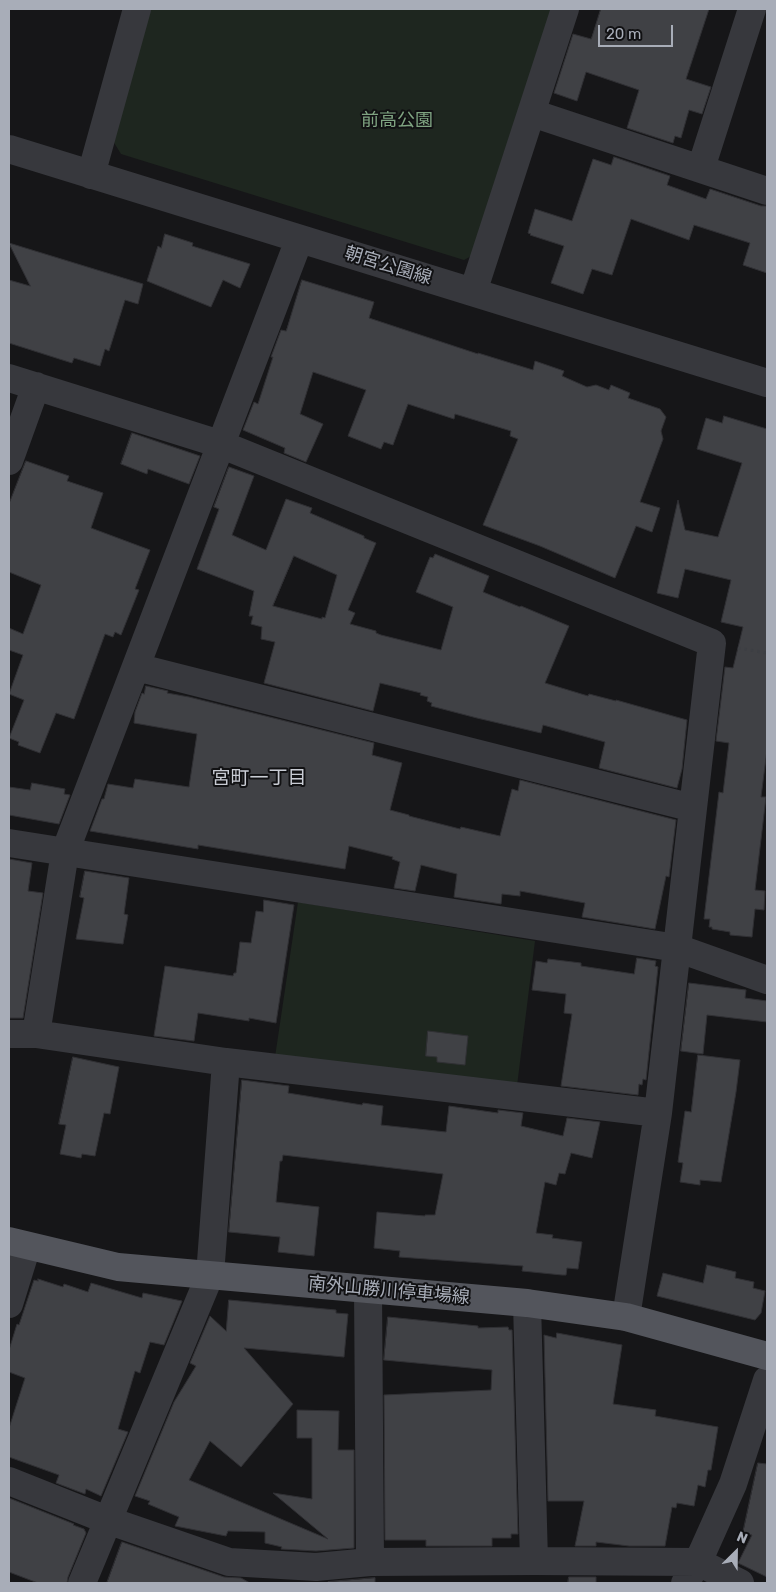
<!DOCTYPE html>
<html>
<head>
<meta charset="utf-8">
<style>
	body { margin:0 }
	#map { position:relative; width:776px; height:1592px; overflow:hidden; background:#161618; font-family:Rubik,sans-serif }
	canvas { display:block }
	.frame { position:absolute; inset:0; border:10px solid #a8adb8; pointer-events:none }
	.north { position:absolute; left:711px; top:1527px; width:50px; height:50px; -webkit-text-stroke:4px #111113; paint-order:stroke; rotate:23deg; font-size:14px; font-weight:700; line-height:20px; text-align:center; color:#a8adb8 }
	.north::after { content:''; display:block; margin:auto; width:18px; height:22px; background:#a8adb8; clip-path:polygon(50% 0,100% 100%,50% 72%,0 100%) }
	.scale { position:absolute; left:598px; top:25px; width:75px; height:22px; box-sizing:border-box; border:2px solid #a8adb8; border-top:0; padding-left:6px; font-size:15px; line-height:18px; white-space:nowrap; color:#a8adb8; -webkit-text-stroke:4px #111113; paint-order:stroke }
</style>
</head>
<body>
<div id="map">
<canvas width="776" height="1592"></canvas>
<div class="frame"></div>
<div class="north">N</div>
<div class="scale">20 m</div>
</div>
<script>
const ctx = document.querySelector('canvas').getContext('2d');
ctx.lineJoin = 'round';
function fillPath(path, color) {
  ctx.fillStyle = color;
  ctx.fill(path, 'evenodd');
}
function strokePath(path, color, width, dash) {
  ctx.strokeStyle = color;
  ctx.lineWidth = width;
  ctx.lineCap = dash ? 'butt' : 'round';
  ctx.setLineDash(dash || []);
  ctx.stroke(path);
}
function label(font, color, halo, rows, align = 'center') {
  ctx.font = font + ' Rubik,"Noto Sans JP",sans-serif';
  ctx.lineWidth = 4;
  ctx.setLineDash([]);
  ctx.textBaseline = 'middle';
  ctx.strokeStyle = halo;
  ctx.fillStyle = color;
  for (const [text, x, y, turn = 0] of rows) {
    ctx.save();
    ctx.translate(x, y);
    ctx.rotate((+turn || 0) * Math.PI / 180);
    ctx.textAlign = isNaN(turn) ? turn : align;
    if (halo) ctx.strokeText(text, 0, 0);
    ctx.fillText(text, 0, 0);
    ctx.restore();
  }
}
const green = new Path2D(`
	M148,9H552L473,255L464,260L121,154L113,141Z
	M298,902L535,941L517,1086L275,1057Z`);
const building = new Path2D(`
	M601,9H709L686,79L711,87L702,114L689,110L681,138L675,136L673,143L627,128L639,90L586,72L577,101L554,93L573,34L591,39Z
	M614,157L670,176L667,185L706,199L710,189L761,206H767V273L743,265L750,243L694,225L689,240L631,219L612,275L592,269L583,294L551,283L564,246L530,235L531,234L528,233L535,209L572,221L593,159L611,165Z
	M165,234L193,243L192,246L250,264L240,288L223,280L211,307L147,281L158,246L161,248Z
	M9,243L143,284L138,304L125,300L109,351L105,349L100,366L74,358L72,363L9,343V280L30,286Z
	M302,280L374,302L369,318L478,354V353L533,370L535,361L564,371L562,376L587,387L596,385L609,390L611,385L630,393L628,398L660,409L666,417L661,431L663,439L640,502L660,508L652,532L636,526L615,578L540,546L483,525L518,439L510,436L511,431L455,414L454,419L408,404L393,445L384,442L381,449L348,436L366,390L313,372L300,414L323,424L306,462L284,453L285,448L243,430L254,402L258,404L273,357H271L281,330L286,331Z
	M724,416L767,429V750L761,797H766L755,890L765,891L764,910L755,909L752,937L730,935V932L712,929V927H709L710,919H704L719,792L723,793L729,743L716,741L725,667L733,668L743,627L721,622L731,580L685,569L678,598L657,593L678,500L685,530L718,537L742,463L697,449L706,418L722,423Z
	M132,433L200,456L189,484L148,469L147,474L121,464Z
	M26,461L69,476L67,481L103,493L91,528L150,550L135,589L139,590L121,635L115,632L113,637L105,634L74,719L56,713L40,753L18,745L19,742L9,738L24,700L9,694L23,655L9,650V628L23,634L41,585L9,572V504Z
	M229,467L254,476L232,535L266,550L286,499L312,508L310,513L364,536V538L376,543L348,610L355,613L350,624L376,631V633L381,635L441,650L453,607L416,592L430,557L433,558L435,554L489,576L483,592L520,607L521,606L569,626L545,683L588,696L589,694L616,701V700L687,720L682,769L677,788L599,768L605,742L543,725L541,733L477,718L431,706L432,703L427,701L428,697L420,695L421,693L380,683L373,711L264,683L275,642L261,639L262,627L251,624L253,616H249L254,591L197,569L219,509L214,507ZM294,556L337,575L325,618L322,617V619L273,606Z
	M146,686L168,691L167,693L189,697L374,743L372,755L402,763L390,810L409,815V816L460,829L461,827L500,836L512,789L518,791L520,780L676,820L669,877L666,876L655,929L582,917L585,903L520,891V896L502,894L501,904L454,897L457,874L421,865L415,891L394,888L400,862L392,859L393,857L349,846L345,869L198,845V849L90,831L102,799H104L108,784L133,788L135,779L189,787L197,734L134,723L135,712L142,693L144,694Z
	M32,783L65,789L64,794L70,795L59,824L9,815V787L30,790Z
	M9,859L32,863L28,891L43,893L23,1018H9Z
	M85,871L129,878L124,914L128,915L123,944L76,939L84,898L80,897Z
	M264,900L294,905L276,1023L249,1018V1021L198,1013L194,1041L154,1036L165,966L233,976L234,973H236L240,942L251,943L256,911L263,912Z
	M637,958L656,961L655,966L658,967L646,1080L643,1079L642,1085L639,1084L638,1095L561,1086L572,1014L564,1013L566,994L532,990L536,961L547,963L548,959L581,963V966L634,974Z
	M689,983L746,990L745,998L767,1001V1022L707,1015L703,1054L681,1051Z
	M428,1031L468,1036L465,1065L437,1062V1057L426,1056Z
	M698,1055L740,1060L736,1092L721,1182L700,1180V1185L680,1182L683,1163L678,1162L685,1111L691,1112Z
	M73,1057L119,1067L110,1114L104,1113L95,1156L82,1154L81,1158L60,1154L66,1125L59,1124Z
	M242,1080L289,1086L288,1093L362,1105L363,1103L383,1106L381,1125L446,1132L449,1106L498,1113V1110L523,1113L521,1126L563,1136L567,1118L600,1122L592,1158L571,1153L565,1174L559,1173L556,1185L545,1182L536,1233L553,1235L552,1238L582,1242L578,1269L567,1268L566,1275H562L522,1271L523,1266L399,1257L400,1251L374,1248L377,1212L425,1216V1215H435L443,1174L283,1155L282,1161H280L276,1202L319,1207L314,1256L278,1252L280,1237L229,1232Z
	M707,1265L736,1272L735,1278L754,1282L753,1288L765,1291L761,1313L755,1320L657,1296L663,1273L703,1283Z
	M38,1279L63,1287L64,1284L88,1292L91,1283L142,1298L143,1293L182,1301L164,1345L150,1342L140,1373L135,1371L118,1429L128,1432L101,1496L86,1489L85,1494L56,1483L59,1475L9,1457V1428L25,1378L9,1372V1350L17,1324L19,1325L34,1280L38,1281Z
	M229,1300L336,1310V1313L348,1314L344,1357L244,1348L293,1404L241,1467L210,1441L189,1480L328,1539L273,1493L312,1499V1438H297V1410L339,1411L338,1450H354V1548L316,1551L281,1549L282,1547L265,1543V1532L228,1531L226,1536L175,1526L179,1517L148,1504L150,1501L135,1496L174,1402L196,1366L190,1363L210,1316L226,1331Z
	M388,1317L478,1326V1328L508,1327L509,1330H512L518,1534H511V1538H492V1546H426V1540H385L384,1395L491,1390L492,1370L384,1360Z
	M557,1333L622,1345L613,1404L656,1410L655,1416L718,1427L711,1470H708L705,1487L698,1485L694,1506L677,1503L676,1508L672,1507L665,1546H629L596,1542V1546H575L584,1501H548L544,1335L556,1338Z
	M758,1463L767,1464V1577L738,1563L752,1535L743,1533Z
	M9,1498L74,1524L73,1525L84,1529L86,1533L68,1577L67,1583H38L9,1572Z
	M122,1542L224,1577L241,1578L250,1583H107Z
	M569,1577H596V1583H568Z
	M375,1578V1583H328V1582Z`);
const path = new Path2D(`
	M738,648L767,653`);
const minor = new Path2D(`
	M532,113L767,191
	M9,149L767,383
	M701,168L752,9
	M91,175L137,9
	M473,292L565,9
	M9,378L220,444L712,643L658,1113L626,1317
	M9,461L36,386
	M136,667L693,808
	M9,843L677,948L767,980
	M9,1034H36L226,1062L658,1113
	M36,1034L65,852L299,240
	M368,1289L370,1562
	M527,1303L534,1561
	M9,1304L27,1246
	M9,1481L107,1520L229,1562L316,1567L370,1562L534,1561L698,1562L740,1583
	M82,1583L210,1275L226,1062
	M685,1583L698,1562L733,1484L767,1380`);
const major = new Path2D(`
	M9,1241L118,1267L527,1303L626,1317L767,1356`);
const parkNames = [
	["前高公園",397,121]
];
const streetNames = [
	["朝宮公園線",388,266,17],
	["南外山勝川停車場線",389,1291,5]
];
const neighbourhoodNames = [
	["宮町一丁目",259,779]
];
fillPath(green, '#1e261f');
fillPath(building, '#404145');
strokePath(building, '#303034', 1);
strokePath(path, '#3d3f44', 3, [2.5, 4]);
strokePath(minor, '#37383d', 28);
strokePath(major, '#53555c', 28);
label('18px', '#7fa381', '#111113', parkNames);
label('18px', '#a8adb8', '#111113', streetNames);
label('19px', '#c9ccd4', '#111113', neighbourhoodNames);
</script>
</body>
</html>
